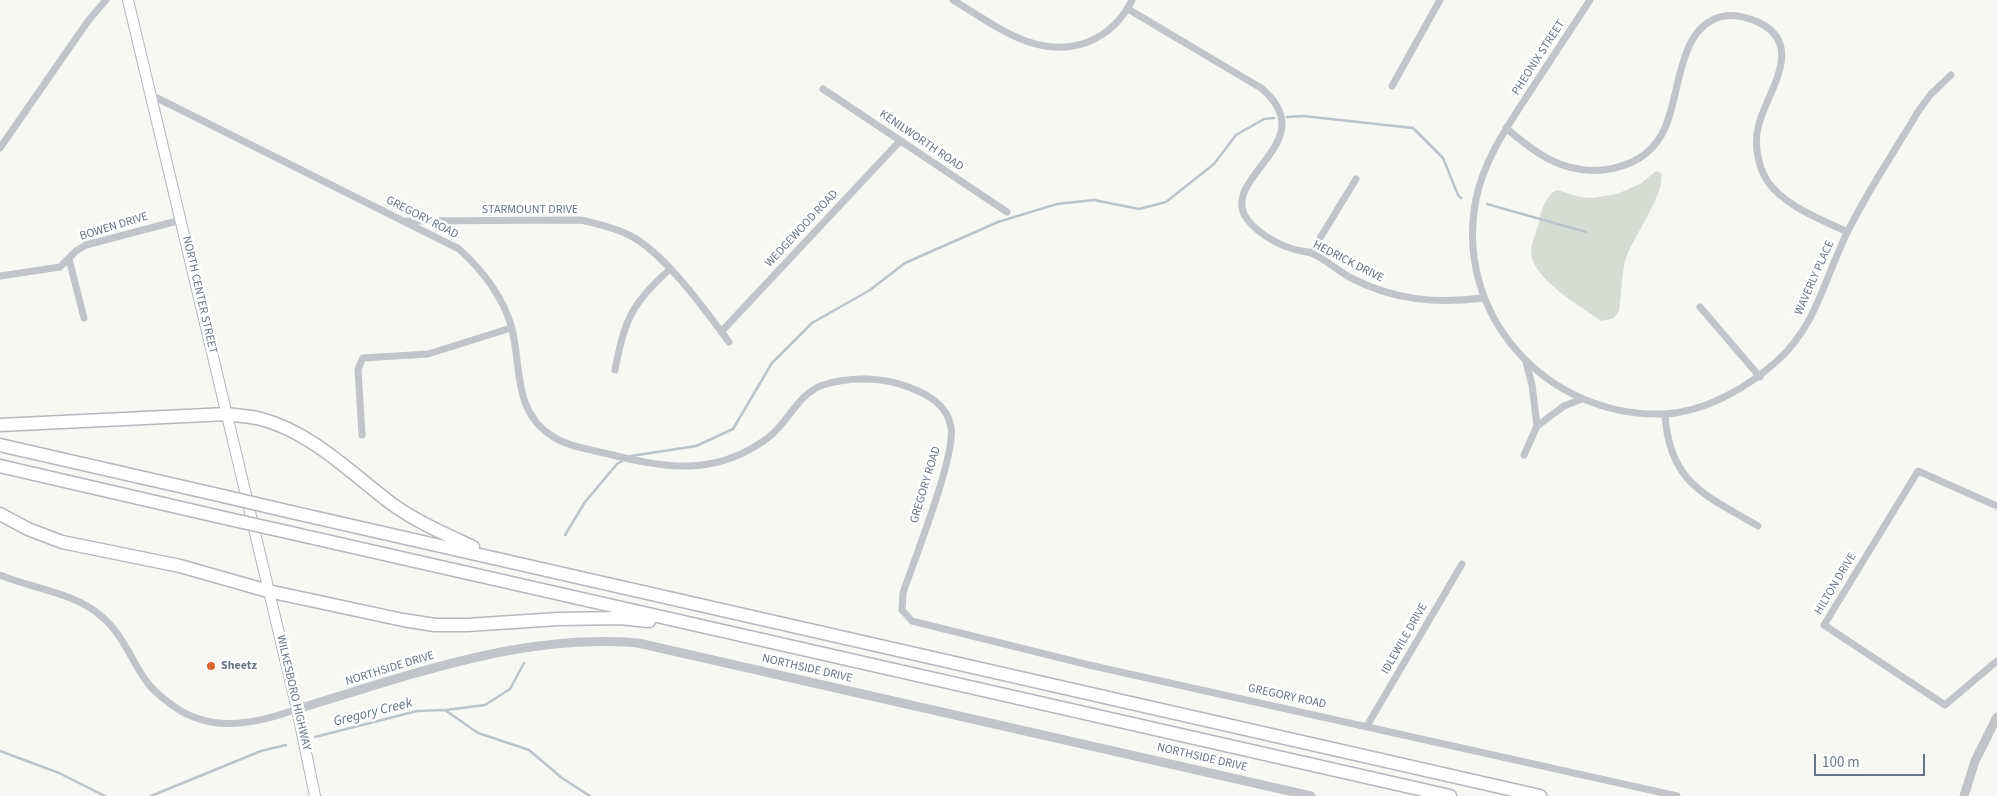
<!DOCTYPE html>
<html>
<head>
<meta charset="utf-8">
<style>
	body { margin:0 }
	#map { position:relative; width:1997px; height:796px; overflow:hidden; background:#f7f7f4; font-family:"Source Sans 3",sans-serif }
	canvas { display:block }
	.scale { position:absolute; left:1814px; top:754px; width:111px; height:22px; box-sizing:border-box; border:2px solid #687584; border-top:0; padding-left:6px; font-size:15px; line-height:18px; white-space:nowrap; color:#687584; -webkit-text-stroke:4px #fff; paint-order:stroke }
</style>
</head>
<body>
<div id="map">
<canvas width="1997" height="796"></canvas>
<div class="scale">100 m</div>
</div>
<script>
const ctx = document.querySelector('canvas').getContext('2d');
ctx.lineJoin = 'round';
function fillPath(path, color) {
  ctx.fillStyle = color;
  ctx.fill(path, 'evenodd');
}
function strokePath(path, color, width, dash) {
  ctx.strokeStyle = color;
  ctx.lineWidth = width;
  ctx.lineCap = dash ? 'butt' : 'round';
  ctx.setLineDash(dash || []);
  ctx.stroke(path);
}
function label(font, color, halo, rows, align = 'center') {
  ctx.font = font + ' "Source Sans 3",sans-serif';
  ctx.lineWidth = 5;
  ctx.setLineDash([]);
  ctx.textBaseline = 'middle';
  ctx.strokeStyle = halo;
  ctx.fillStyle = color;
  for (const [text, x, y, turn = 0] of rows) {
    ctx.save();
    ctx.translate(x, y);
    ctx.rotate((+turn || 0) * Math.PI / 180);
    ctx.textAlign = isNaN(turn) ? turn : align;
    if (halo) ctx.strokeText(text, 0, 0);
    ctx.fillText(text, 0, 0);
    ctx.restore();
  }
}
const green = new Path2D(`
	M1656,171L1661,173C1666,193 1633,237 1626,258C1621,274 1622,294 1619,311L1614,318L1601,321C1581,306 1533,280 1531,252C1531,243 1537,231 1539,222C1541,211 1546,195 1557,190L1580,197L1593,198L1617,194L1640,184Z`);
const stream = new Path2D(`
	M1287,117L1303,116L1413,128L1443,158L1458,195L1461,198
	M1487,204L1586,232
	M631,456L696,446L733,429L772,363L812,323L870,290L905,263L998,222L1057,204L1094,200L1139,209L1166,202L1214,164L1236,135L1264,119L1274,118
	M565,535L585,502L617,464L624,460
	M446,710L485,705L510,689L524,663
	M315,737L417,711L445,710L478,733L529,750L562,778L590,796
	M0,751L59,773L105,796
	M151,796L261,751L286,745`);
const minor = new Path2D(`
	M953,0C995,25 1037,61 1088,42C1107,34 1123,19 1132,0
	M1590,0C1570,30 1551,60 1531,90C1509,124 1484,159 1476,199C1453,315 1547,418 1664,414C1705,412 1747,388 1777,361C1816,327 1825,277 1847,233C1867,191 1895,151 1919,110L1931,94L1951,75
	M1128,9L1261,88C1323,140 1226,174 1244,214C1252,230 1276,244 1293,249C1299,251 1305,251 1311,253C1326,259 1339,272 1353,279C1395,300 1436,304 1483,298
	M1392,86L1440,0
	M823,89L1007,212
	M151,95L459,249C481,269 502,296 511,325C522,364 512,411 552,436C567,446 587,449 604,453C665,468 715,478 769,437C789,421 799,393 823,385C851,376 884,377 911,388C929,395 947,405 951,427C956,456 914,560 903,593L902,610L912,621L1089,665L1677,796
	M1506,128C1535,153 1563,174 1603,170C1628,167 1650,156 1662,134C1682,98 1675,26 1724,16C1734,14 1750,18 1760,23C1807,47 1764,96 1758,128C1754,145 1758,167 1768,182C1786,207 1821,219 1847,232
	M0,148L88,21L106,0
	M406,221L581,220C597,224 613,227 629,235C664,252 705,310 729,342
	M1311,253L1356,179
	M69,259L84,318
	M0,276L60,267L76,251L86,245L181,220
	M1700,307L1760,377
	M721,332L900,141
	M1526,362L1532,385L1537,426
	M615,370C625,319 631,304 670,269
	M1665,414C1669,483 1705,495 1758,526
	M362,435L358,369L363,358L428,354L511,328
	M1524,455L1537,426L1564,406L1582,399
	M1997,506L1918,471L1824,625L1945,705L1997,661
	M0,575C33,589 73,592 101,616C121,632 130,657 144,678C150,688 159,695 168,702C207,734 253,725 297,709
	M1367,726L1462,564`);
const tertiary = new Path2D(`
	M297,709C408,676 521,633 638,643L1311,796
	M1964,796L1975,761L1997,717`);
const secondary = new Path2D(`
	M128,0L297,709L315,796`);
const motorway = new Path2D(`
	M0,425L227,414C238,416 250,416 261,419C311,432 352,474 392,504C417,522 445,534 473,547
	M0,445L223,496
	M0,466L229,519
	M291,512L1540,796
	M0,514L28,529L62,542L180,566L268,591L403,620L435,625H467L558,619L620,618L649,621
	M287,532L1450,796`);
const motorwayBridge = new Path2D(`
	M223,496L291,512
	M229,519L287,532`);
const markers = [
	[211,666,5,"#db6430"]
];
const streetNames = [
	["PHEONIX STREET",1539,58,-57],
	["KENILWORTH ROAD",921,141,34],
	["STARMOUNT DRIVE",530,210],
	["GREGORY ROAD",422,218,27],
	["BOWEN DRIVE",114,227,-17],
	["WEDGEWOOD ROAD",802,229,-47],
	["HEDRICK DRIVE",1348,262,27],
	["WAVERLY PLACE",1815,278,-66],
	["NORTH CENTER STREET",199,295,77],
	["GREGORY ROAD",926,485,-73],
	["HILTON DRIVE",1836,584,-59],
	["IDLEWILE DRIVE",1405,639,-60],
	["NORTHSIDE DRIVE",390,669,-17],
	["NORTHSIDE DRIVE",807,669,13],
	["WILKESBORO HIGHWAY",293,693,77],
	["GREGORY ROAD",1287,697,12],
	["NORTHSIDE DRIVE",1202,758,13]
];
const poiNames = [
	["Sheetz",221,666]
];
const waterNames = [
	["Gregory Creek",373,713,-14]
];
fillPath(green, '#d6dcd4');
strokePath(stream, '#bbc4ca', 2.5);
strokePath(secondary, '#b3b8bd', 12);
strokePath(motorway, '#b4b7bb', 15);
strokePath(minor, '#c1c4c8', 7);
strokePath(tertiary, '#c1c4c8', 9);
strokePath(secondary, '#fff', 10);
strokePath(motorway, '#fff', 12);
strokePath(motorwayBridge, '#b4b7bb', 15, []);
strokePath(motorwayBridge, '#fff', 12);
for (const [x, y, r, color] of markers) {
  const dot = new Path2D();
  dot.arc(x, y, r, 0, 2 * Math.PI);
  ctx.fillStyle = color;
  ctx.fill(dot);
  strokePath(dot, '#fff', 2);
}
label('12px', '#687584', '#fff', streetNames);
label('bold 12px', '#687584', '#fff', poiNames, 'left');
label('italic 14px', '#637680', '#fff', waterNames);
</script>
</body>
</html>
